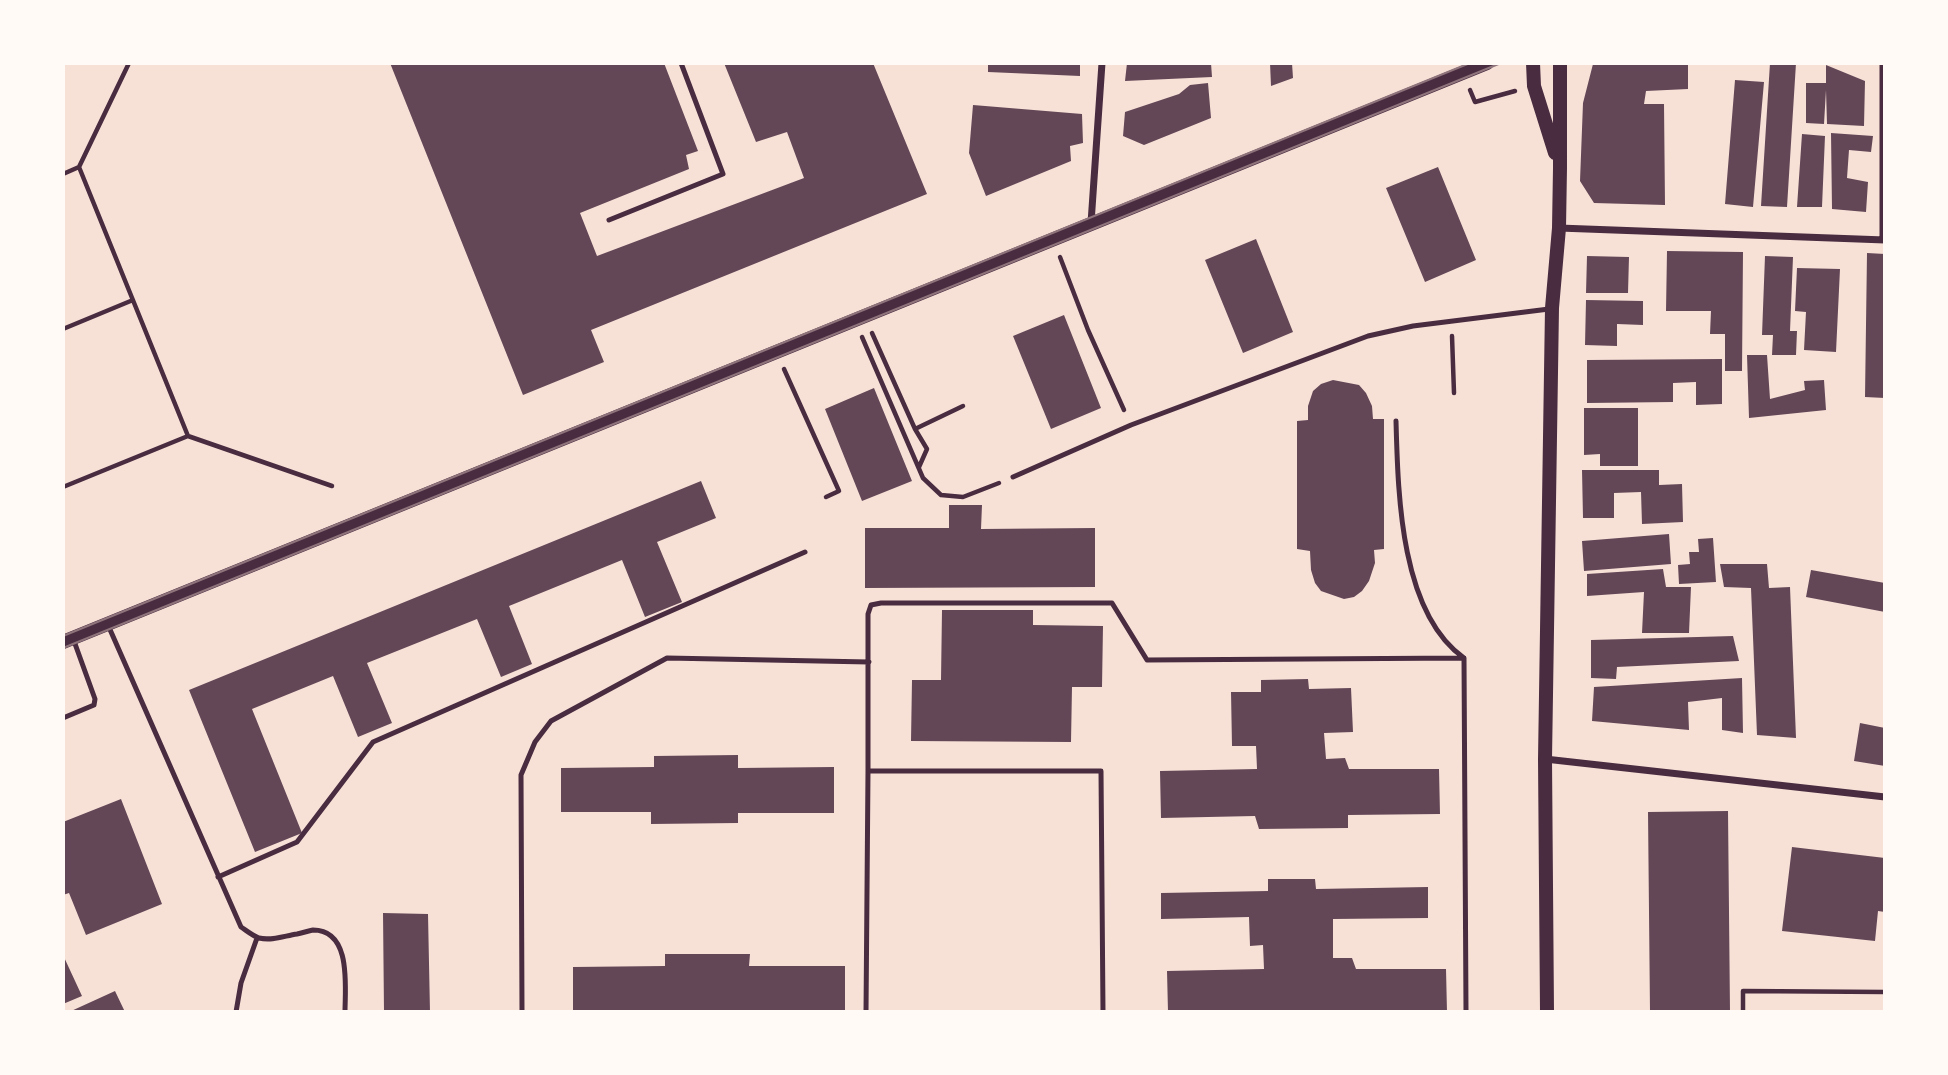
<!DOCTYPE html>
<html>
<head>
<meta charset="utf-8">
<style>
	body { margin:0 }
	#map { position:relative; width:1948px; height:1075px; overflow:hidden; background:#f7e1d7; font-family:Bitter,serif }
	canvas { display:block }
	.frame { position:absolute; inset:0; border:65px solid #fffaf5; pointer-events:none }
</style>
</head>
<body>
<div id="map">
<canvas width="1948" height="1075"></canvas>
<div class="frame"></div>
</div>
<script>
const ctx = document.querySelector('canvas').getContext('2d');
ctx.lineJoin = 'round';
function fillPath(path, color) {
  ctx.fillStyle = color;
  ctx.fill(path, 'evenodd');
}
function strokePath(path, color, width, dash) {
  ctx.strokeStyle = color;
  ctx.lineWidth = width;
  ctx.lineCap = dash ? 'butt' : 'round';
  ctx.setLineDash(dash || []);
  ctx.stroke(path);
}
const building = new Path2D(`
	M390,63H664L698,151L686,155L689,169L580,213L597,256L804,178L787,132L756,142L724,63H873L927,194L591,330L604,362L523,395Z
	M988,63H1080V76L988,72Z
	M1127,63H1211L1212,77L1125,81Z
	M1270,63H1292L1293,78L1271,86Z
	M1688,63V89L1646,91L1644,104H1664L1665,205L1594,203L1580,181L1583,103L1593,64Z
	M1770,63H1796L1787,207L1761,206Z
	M1826,65L1865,81L1864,126L1827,124L1826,90L1824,124L1806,123V83H1826Z
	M1735,80L1764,82L1753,207L1725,204Z
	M1208,83L1211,118L1144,145L1123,136L1125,112L1179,94L1190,85Z
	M973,105L1082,114L1083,143L1070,146L1071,161L986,196L969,153Z
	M1831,133L1873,136L1871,152L1849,150L1847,178L1868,182L1866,212L1832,209Z
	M1802,134L1825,136L1822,207H1797Z
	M1438,167L1476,260L1425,282L1386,188Z
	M1256,239L1293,332L1243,353L1205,260Z
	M1667,251L1743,252L1742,371H1725V334H1710L1711,311H1666Z
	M1867,253L1885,254V398L1865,397Z
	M1587,256L1629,257L1628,293H1586Z
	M1765,256L1793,257L1790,331H1797L1796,355H1772L1773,335H1762Z
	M1797,268L1840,269L1836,352L1804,350L1806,312L1795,311Z
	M1586,300L1643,301V325L1617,324V346L1585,345Z
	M1064,315L1101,408L1051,429L1013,336Z
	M1747,355H1767L1770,399L1805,390L1804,381L1824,380L1826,410L1749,418Z
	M1722,359V404L1696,405V382L1673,383V402L1587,403V360Z
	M1333,380L1359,385L1366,393L1372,406L1373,419H1384V549L1374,550L1375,563L1369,581L1362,591L1354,597L1344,599L1321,591L1315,583L1311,570L1310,551L1297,549V421L1308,420V406L1313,391L1321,384Z
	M874,388L912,481L862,501L825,409Z
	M1584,408H1638V466H1600V454L1584,455Z
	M1582,470H1659V485L1682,484L1683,522L1642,524L1641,492L1614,493V518H1583Z
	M701,481L716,518L657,542L682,602L645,617L622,560L509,606L532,664L501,677L477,619L367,663L392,723L358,737L333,676L252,709L302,833L255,852L189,690Z
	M949,505H982L981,529L1095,528V587L865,588V528H949Z
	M1669,534L1671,564L1584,571L1582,541Z
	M1713,538L1716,582L1679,584L1678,565L1690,564L1689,552H1699L1698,539Z
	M1720,564H1767L1769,588L1790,587L1796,738L1757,735L1751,588L1724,587Z
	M1663,569L1666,587H1691L1689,633H1642L1644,592L1587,596V574Z
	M1811,570L1885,583V612L1806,597Z
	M942,610H1033V625L1103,626L1102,687H1072L1071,742L911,741L912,680H941Z
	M1733,636L1739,661L1617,667L1616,679L1591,678V640Z
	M1742,678L1743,733L1722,730V698L1688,702L1689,730L1592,721L1594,687Z
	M1308,679L1309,689L1351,688L1353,732L1324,733L1326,759L1345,758L1349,769H1439L1440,814L1348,815V828L1259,829L1255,816L1161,818L1160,771L1257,769L1256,746H1232L1231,692H1261V680Z
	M1860,723L1885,728V766L1854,761Z
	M738,755V768L834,767V813H738V823L651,824V812H561V768L654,767V756Z
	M121,799L162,904L86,935L69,893L63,895V822Z
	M1728,811L1730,1012H1650L1648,812Z
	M1792,847L1885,858V912L1878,911L1875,941L1782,931Z
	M1268,879H1315L1316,889L1428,887V918L1333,919V958H1352L1356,969H1446L1447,1012H1168L1167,971L1264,969L1263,945L1250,946L1249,917L1161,919V893L1268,891Z
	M383,913L428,914L430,1012H384Z
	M665,954H750L749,966H845V1012L573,1011V967L665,966Z
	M63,955L82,996L63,1004Z
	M115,991L125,1012H69Z`);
const path = new Path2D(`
	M1470,90L1475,102L1515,91
	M79,167L129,63
	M63,174L79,167L188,436L63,487
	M1060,257L1088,330L1124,410
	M63,329L133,300
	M872,333L915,429L927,449L919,467
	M1452,336L1454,393
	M862,337L923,478L941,495L963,497L999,483
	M784,369L839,491L826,497
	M915,429L963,406
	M188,436L332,486
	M1743,1012V991L1885,992`);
const service = new Path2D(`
	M609,220L723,174L681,63
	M1396,421C1398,493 1400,613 1464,658L1466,1012
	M1013,477L1131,425L1368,336L1413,326L1549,309
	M108,625L241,927C247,931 253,936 259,938C272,941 284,936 297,934C302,933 308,931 313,930C352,930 345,987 345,1012
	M63,718L94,705L95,699L74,641
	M868,771V614L871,605L881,603H1112L1147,660L1464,658
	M218,877L297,842L373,742L805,552
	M236,1012L241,983L257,938
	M522,1012L521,775L535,742L551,721L667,658L869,662
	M866,1012L868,771H1101L1103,1012`);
const minor = new Path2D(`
	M1091,223L1102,63
	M1559,228L1885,240
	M1883,240V63
	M1545,759L1885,797`);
const secondary = new Path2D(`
	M1533,63L1534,86L1555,153
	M63,642L1487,63
	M1547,1012L1545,759L1552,308L1559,228L1560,168V63`);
const tram = new Path2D(`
	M63,636L1470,63
	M63,648L1501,63`);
fillPath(building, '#644757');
strokePath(path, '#4a2c40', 4.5);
strokePath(service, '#4a2c40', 5);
strokePath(minor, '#4a2c40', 7);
strokePath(secondary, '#4a2c40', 14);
strokePath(tram, '#8f747c', 2);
</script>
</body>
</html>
